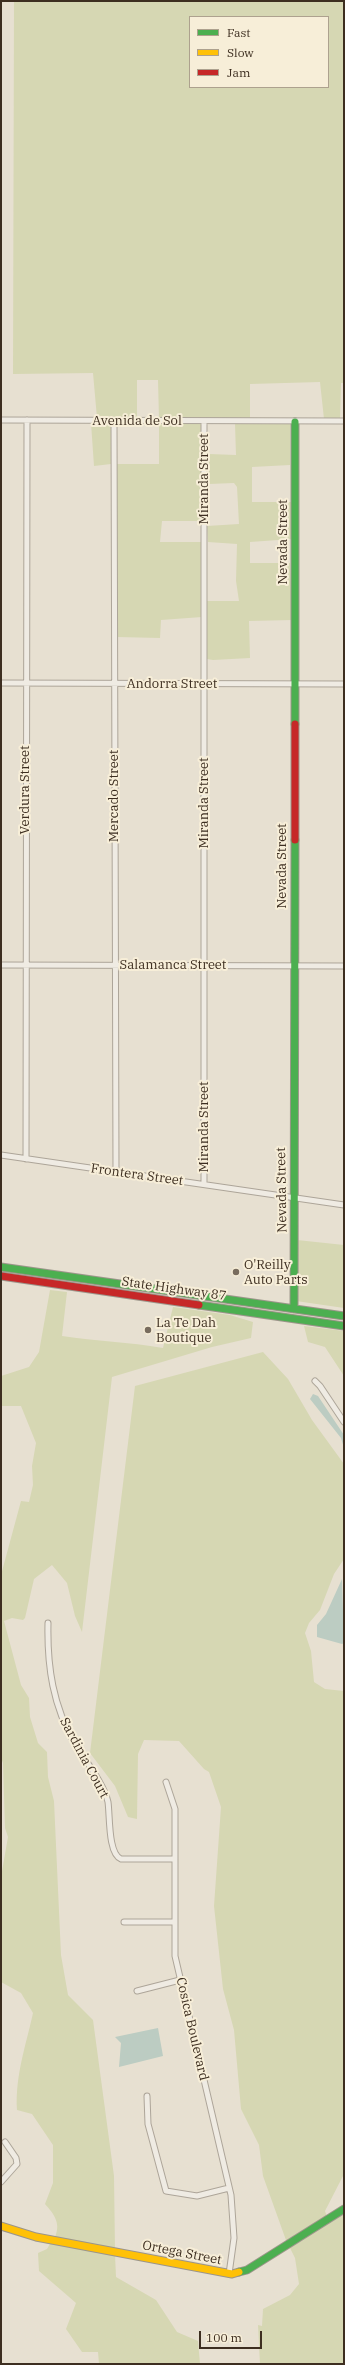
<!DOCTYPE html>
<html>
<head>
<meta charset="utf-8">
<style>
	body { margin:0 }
	#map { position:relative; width:345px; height:2365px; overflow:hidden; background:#e7e0d1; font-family:"IBM Plex Serif",serif }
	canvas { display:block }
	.frame { position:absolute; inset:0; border:2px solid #3d2e20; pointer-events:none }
	.legend { position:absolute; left:189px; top:16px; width:140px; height:72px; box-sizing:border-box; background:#f7eed8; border:1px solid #ada18e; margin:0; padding:5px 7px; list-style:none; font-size:12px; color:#3d2e20 }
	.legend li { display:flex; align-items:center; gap:8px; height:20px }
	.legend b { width:20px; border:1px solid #ada18e }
	.scale { position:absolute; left:199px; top:2331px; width:63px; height:18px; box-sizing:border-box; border:2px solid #3d2e20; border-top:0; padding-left:5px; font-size:12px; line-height:14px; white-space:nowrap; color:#3d2e20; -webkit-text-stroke:3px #f7eed8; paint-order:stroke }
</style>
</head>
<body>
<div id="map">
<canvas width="345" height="2365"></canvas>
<div class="frame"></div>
<ul class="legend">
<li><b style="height:5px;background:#4caf50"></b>Fast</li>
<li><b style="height:5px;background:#ffc107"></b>Slow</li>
<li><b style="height:5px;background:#c62828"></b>Jam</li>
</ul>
<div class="scale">100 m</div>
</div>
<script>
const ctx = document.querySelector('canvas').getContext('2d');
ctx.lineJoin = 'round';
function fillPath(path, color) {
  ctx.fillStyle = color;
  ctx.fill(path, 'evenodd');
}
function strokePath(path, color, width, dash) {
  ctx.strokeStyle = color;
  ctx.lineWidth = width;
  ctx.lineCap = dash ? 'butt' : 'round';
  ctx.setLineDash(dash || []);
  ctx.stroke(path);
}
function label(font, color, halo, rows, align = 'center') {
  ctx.font = font + ' "IBM Plex Serif",serif';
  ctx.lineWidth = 4;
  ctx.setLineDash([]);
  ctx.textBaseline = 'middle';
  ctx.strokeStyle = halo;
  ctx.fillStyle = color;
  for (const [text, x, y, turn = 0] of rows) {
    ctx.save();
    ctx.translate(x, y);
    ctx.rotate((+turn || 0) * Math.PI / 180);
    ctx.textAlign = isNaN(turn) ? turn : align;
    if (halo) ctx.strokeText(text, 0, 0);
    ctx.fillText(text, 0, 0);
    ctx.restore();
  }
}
const green = new Path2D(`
	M14,1H344V383H341L340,419H324L320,382L250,384V419H159L158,380H137V419L97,418L93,373L13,374ZM190,17H328V87H190Z
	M91,423H111V464L94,466Z
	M159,423H202V521H162L160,542H201L202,617L161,620L160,638L117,637V464H159Z
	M235,424H290V465L252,467V502H291L292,539L250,542V563H290L292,620L249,621L250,658L213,660L207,659V601H239L236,581L237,544L208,542L207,526L239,524L237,487L234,483L209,484V454L236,455Z
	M297,1240L344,1245V1308L296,1301Z
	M50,1290L67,1292L62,1336C96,1341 129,1342 163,1348L173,1307L230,1315L253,1322L251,1338L212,1347L112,1377L82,1632L75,1616L67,1583L52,1565L34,1579L25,1618L23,1620L12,1618L4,1621L21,1685L29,1698L30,1717L38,1743L47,1752L48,1777L54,1801L61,1955L68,1995L93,2020L114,2176L115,2250L54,2239C62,2224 54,2214 45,2204L53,2183V2145L32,2114L17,2110C15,2076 26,2045 33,2013L21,1993L1,1982V1877L8,1837L5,1828L3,1763L1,1758V1575L21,1501L29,1502L33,1485L32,1466L36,1443L21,1406H1V1376L29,1367L39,1352Z
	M304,1326L344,1331V1376L325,1347L308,1342Z
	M263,1352L288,1379L312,1420L344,1464V1559L334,1574L320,1610L309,1623L305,1633L311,1651L314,1682L325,1689L344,1691V2174L325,2211L327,2217L287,2243L263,2176L259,2145L241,2109L234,2030L223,1989L214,1906L221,1807L209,1772L204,1769L179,1741L144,1740L138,1754L137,1819L128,1817L115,1786L90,1753L135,1386Z
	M344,2214V2364H260L258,2325L262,2326L263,2309L290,2295L299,2284L295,2258L289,2246Z
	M51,2242L115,2254L116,2277L156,2300L177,2332L198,2341L200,2364H99L98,2352H82L66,2329L76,2303L39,2271L38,2253L47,2249Z`);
const water = new Path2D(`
	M313,1394L318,1396L344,1435V1448L341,1438L310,1399Z
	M342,1579L344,1643L342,1644L317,1637V1625L326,1614Z
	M158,2028L163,2056L119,2067L121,2043L115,2037Z`);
const street = new Path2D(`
	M1,420L344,421
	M114,421L116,1171
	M1,683L344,684
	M1,965L344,966
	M1,1155L344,1205
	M26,1159L27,420
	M204,1184V421
	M315,1381L320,1386L344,1422
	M48,1623C47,1667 53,1706 75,1744C85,1760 104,1784 108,1802C110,1816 108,1854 121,1859H175
	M166,1782L175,1809V1956L231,2195L234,2238L229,2274
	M124,1922H175
	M137,1991L180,1980
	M147,2096L148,2124L166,2191L197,2196L229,2188
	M1,2182L17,2164L16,2158L5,2142`);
const fast = new Path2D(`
	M295,724V422
	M1,1267L344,1316
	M199,1305L344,1326
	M294,1309L295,840
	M239,2272L247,2270L344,2209`);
const slow = new Path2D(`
	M1,2226L36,2237L232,2274L239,2272`);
const jam = new Path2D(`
	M295,840V724
	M1,1276L199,1305`);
const markers = [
	[236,1272,4,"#786c5e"],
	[148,1330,4,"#786c5e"]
];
const streetNames = [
	["Avenida de Sol",137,421],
	["Miranda Street",204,479,-90],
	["Nevada Street",283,542,-90],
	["Andorra Street",172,684],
	["Verdura Street",25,790,-90],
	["Mercado Street",114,796,-90],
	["Miranda Street",204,803,-90],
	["Nevada Street",282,866,-90],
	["Salamanca Street",173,965],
	["Miranda Street",204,1127,-90],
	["Frontera Street",137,1175,8],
	["Nevada Street",282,1190,-91],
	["State Highway 87",174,1289,8],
	["Sardinia Court",84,1758,62],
	["Cosica Boulevard",192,2029,77],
	["Ortega Street",182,2253,11]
];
const poiNames = [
	["O'Reilly",244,1265],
	["Auto Parts",244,1280],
	["La Te Dah",156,1323],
	["Boutique",156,1338]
];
fillPath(green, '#d6d7b3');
fillPath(water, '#bcccc2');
strokePath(street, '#ada599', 7);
strokePath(fast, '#9c958a', 9);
strokePath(slow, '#9c958a', 9);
strokePath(jam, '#9c958a', 9);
strokePath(street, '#efebe3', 5);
strokePath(fast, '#4caf50', 7);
strokePath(slow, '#ffc107', 7);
strokePath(jam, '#c62828', 7);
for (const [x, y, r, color] of markers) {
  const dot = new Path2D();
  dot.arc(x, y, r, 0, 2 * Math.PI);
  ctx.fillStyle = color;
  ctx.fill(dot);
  strokePath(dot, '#f7eed8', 1.5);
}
label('13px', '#3d2e20', '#f7eed8', streetNames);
label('13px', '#3d2e20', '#f7eed8', poiNames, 'left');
</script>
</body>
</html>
